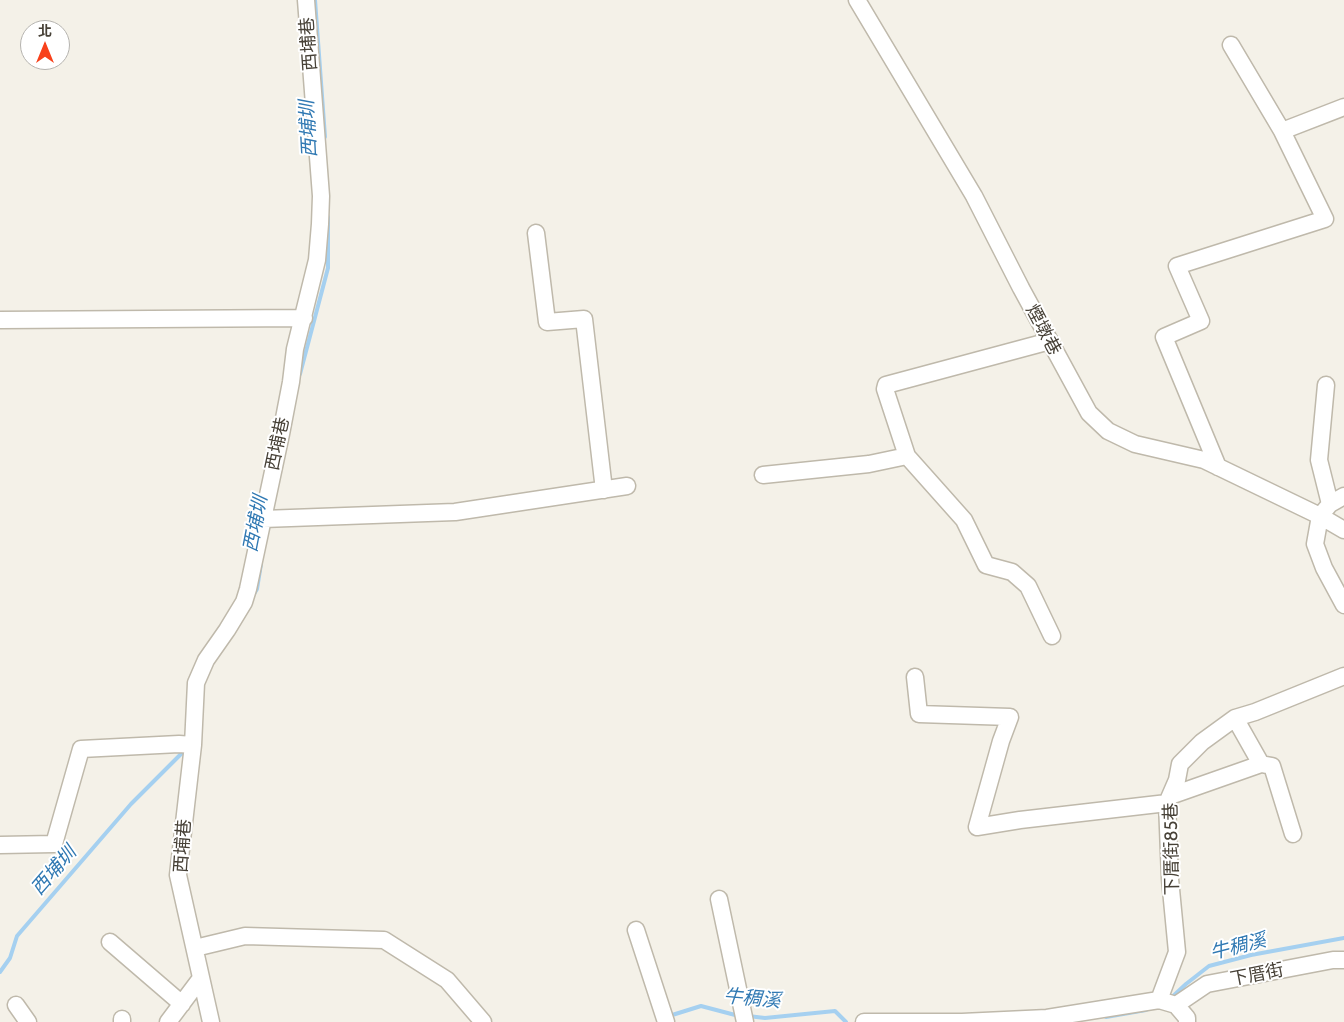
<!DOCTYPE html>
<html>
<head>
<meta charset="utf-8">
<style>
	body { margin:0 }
	#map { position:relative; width:1344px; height:1022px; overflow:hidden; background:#f4f1e8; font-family:Cabin,"Noto Sans TC",sans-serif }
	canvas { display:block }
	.north { position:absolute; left:20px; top:20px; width:50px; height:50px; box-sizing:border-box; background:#fff; border:1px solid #b5b3af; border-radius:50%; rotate:0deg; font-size:14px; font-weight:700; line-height:20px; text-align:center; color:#474137 }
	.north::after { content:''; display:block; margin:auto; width:18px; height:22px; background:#f8411b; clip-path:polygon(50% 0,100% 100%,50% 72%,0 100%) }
</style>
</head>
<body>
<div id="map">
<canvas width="1344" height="1022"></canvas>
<div class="north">北</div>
</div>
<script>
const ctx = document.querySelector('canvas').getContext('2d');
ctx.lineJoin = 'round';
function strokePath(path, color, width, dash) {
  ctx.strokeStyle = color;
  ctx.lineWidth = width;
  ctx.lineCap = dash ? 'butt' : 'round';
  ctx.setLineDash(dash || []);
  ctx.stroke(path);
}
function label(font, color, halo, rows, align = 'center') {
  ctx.font = font + ' Cabin,"Noto Sans TC",sans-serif';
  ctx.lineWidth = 4;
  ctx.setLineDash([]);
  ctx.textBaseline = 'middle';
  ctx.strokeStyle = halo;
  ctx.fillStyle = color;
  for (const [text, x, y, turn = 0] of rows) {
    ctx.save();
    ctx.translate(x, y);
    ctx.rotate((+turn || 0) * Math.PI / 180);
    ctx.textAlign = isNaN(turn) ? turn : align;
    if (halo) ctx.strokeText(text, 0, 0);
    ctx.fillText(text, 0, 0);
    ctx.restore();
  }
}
const stream = new Path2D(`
	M315,0L325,137
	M300,374L328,268V217
	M254,594L257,589L261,564
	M0,972L10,958L17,936L131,804L184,751V748
	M1171,998L1186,984L1209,966L1251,955L1344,938
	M669,1016L701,1006L739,1016
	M748,1016L765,1018L835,1011L846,1022
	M1106,1017L1146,1010`);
const minor = new Path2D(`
	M857,0L974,196L1021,288L1089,413L1108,431L1135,444L1204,460L1320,516L1344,530
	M1282,131L1344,107
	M536,233L547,322L584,319L604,490
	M0,320L304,318
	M1050,341L886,385L885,389L907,456L964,520L986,565L1012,572L1028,586L1052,636
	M1326,385L1319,460L1330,504
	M1218,467L1164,337L1201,321L1177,266L1325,219L1282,131L1231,45
	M763,475L869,464L907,456
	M1344,496L1330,504L1320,516L1315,544L1324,568L1344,605
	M263,519L455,512L627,486
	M915,677L919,714L1010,717L1001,741L977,827L1020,820L1167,803
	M1235,718L1261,764L1272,766L1293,834
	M1170,796L1261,764
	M0,845L54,844L81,749L179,744L193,745
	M719,899L745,1022
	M636,930L666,1022
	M110,942L182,1004
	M195,948L245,936L384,940L447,980L483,1022
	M1159,1000L1177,952L1170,879L1167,803L1177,780L1180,764L1202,742L1235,718L1255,712L1344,676
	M16,1005L28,1022
	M1176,1005L1207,984L1333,960H1344
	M1176,1005L1187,1018V1022
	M122,1019V1022
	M168,1022L201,978
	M211,1022L178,875L193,745L196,683L206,660L227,630L244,602L248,589L281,434L291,382L295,349L317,260L320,224L321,196L306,0
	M864,1022H962L1047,1018L1159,1000L1176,1005`);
const streetNames = [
	["西埔巷",309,44,-94],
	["煙墩巷",1043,330,62],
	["西埔巷",278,444,-78],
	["西埔巷",183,846,-86],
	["下厝街85巷",1172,849,-91],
	["下厝街",1257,975,-11]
];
const waterNames = [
	["西埔圳",309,129,-93],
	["西埔圳",256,524,-79],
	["西埔圳",54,871,-49],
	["牛稠溪",1238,947,-14],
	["牛稠溪",752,999,5]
];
strokePath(stream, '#a5d0f0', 4);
strokePath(minor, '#bfb9ab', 19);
strokePath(minor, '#fff', 16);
label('18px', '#474137', '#fff', streetNames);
label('italic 19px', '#3079b3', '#fff', waterNames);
</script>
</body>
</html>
